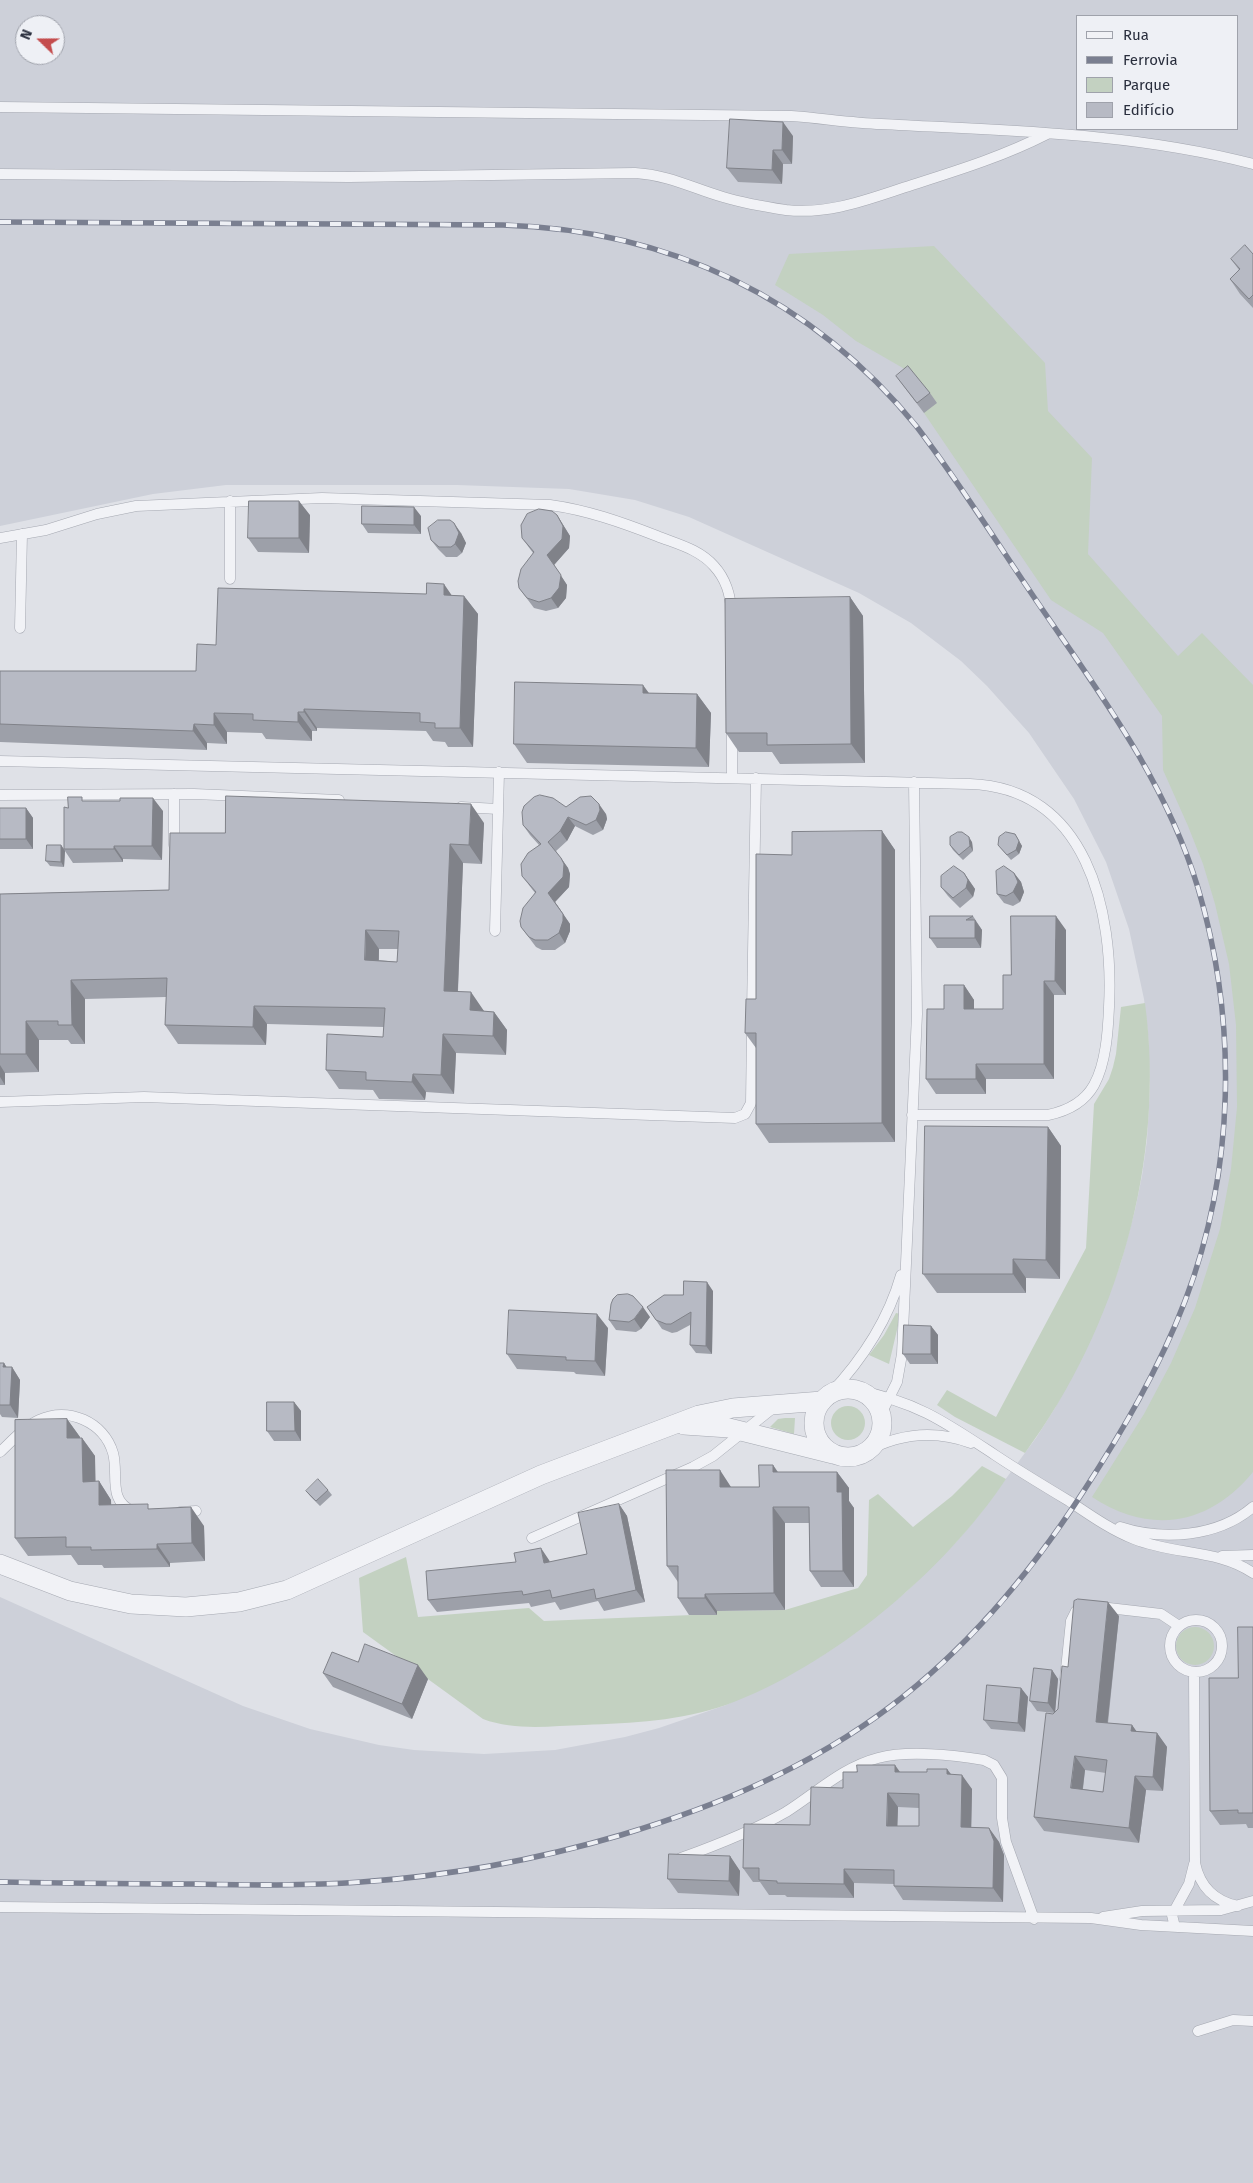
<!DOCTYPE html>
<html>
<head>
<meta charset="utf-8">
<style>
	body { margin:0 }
	#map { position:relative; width:1253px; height:2183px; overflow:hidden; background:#dfe1e7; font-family:"Fira Sans",sans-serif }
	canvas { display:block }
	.legend { position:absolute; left:1076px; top:15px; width:162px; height:115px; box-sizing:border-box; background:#eef0f5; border:1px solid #9fa2ab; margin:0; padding:6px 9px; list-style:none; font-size:15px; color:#292e3d }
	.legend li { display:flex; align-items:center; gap:10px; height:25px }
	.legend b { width:25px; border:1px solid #9fa2ab }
	.north { position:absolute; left:15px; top:15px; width:50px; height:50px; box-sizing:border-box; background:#eef0f5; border:1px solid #9fa2ab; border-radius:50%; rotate:292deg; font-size:14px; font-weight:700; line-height:20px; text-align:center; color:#292e3d }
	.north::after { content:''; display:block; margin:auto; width:18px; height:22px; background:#c44c4d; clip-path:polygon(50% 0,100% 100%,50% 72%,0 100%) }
</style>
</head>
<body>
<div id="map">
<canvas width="1253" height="2183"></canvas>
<ul class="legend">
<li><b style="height:6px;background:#f1f2f6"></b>Rua</li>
<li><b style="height:6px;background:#7a7f90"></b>Ferrovia</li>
<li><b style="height:14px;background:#c3d1c1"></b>Parque</li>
<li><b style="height:14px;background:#b7bac4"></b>Edifício</li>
</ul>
<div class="north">N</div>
</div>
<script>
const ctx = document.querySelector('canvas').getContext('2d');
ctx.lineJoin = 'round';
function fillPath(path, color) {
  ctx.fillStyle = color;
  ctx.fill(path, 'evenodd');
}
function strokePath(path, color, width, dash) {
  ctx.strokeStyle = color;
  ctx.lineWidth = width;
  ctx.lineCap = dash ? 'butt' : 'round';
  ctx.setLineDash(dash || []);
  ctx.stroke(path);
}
const built = new Path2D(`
	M0,0H1253V2183H0V1597L243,1706L310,1729L379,1745L414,1750L484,1754L555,1750L625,1737L659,1728L726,1705L790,1674L821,1656L850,1636L906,1592L956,1542L979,1515L1036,1438L1055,1408L1102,1312L1121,1262L1135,1210L1142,1176L1147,1140L1150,1087L1148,1034L1144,999L1129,929L1106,862L1074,799L1029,733L987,686L961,661L911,623L859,593L689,517L635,500L569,489L457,485H226L153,494L0,526ZM1077,16H1237V129H1077ZM25,25H55V55H25Z`);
const green = new Path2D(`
	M934,246L1045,363L1048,411L1092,458L1088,554L1178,656L1202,633L1253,685V1472C1209,1526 1150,1535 1092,1497L1144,1414L1171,1363L1195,1308L1220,1229L1231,1169L1237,1107L1236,1025L1229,964L1215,904L1203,864L1188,826L1163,770L1162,716L1103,633L1051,600L924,413L915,375L856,341L823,315L775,285L789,254Z
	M1145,1003C1166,1159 1118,1327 1025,1453L955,1417L937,1405L947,1390L996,1417L1086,1248L1094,1104L1109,1079L1113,1067L1116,1054L1121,1007Z
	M896,1313L900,1314V1317L889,1364L869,1355L884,1335Z
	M831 1423a17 17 0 1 1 34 0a17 17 0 1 1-34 0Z
	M785,1418H795L794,1434L770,1427L778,1419Z
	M982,1466L1006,1479C944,1572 832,1666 726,1705C681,1721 632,1723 584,1725C550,1726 515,1731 483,1719L363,1632L359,1578L406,1557L418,1617L529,1608L544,1621L717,1614V1611L785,1610L858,1588L867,1575L869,1500L878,1494L913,1527L952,1496Z
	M1176 1646a19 19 0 1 1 38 0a19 19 0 1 1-38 0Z`);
const service = new Path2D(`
	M0,107L791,116C821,118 851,123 881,124C1006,131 1131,132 1253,164
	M0,174L349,177L635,173C669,175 692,188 723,197C743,203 766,207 786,210C831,215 871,198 912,185C959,170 1004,156 1047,134
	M230,501V579
	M0,538L46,530L97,514L136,506L322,498L550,505C587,510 621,522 657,536C677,544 699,549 714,566C725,578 731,595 731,612
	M20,628L22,534
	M732,729V778
	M0,761L970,784C1087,788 1114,911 1109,1007C1108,1031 1106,1063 1094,1085C1084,1103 1067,1111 1048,1115H912
	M0,795L194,794L339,800
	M461,807L498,809
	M174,845V794
	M495,931L499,772
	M752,1012L756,778
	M0,1102L144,1097L735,1118L745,1114L751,1103L752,1029
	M856,1390C917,1402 945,1422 995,1455C1019,1471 1044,1486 1069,1501C1090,1515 1111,1530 1134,1539C1174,1555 1218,1549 1253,1573
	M829,1395C862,1360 888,1321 901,1275
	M881,1414L897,1382L902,1354L917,1014L914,782
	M0,1452C12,1441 24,1427 39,1420C68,1406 104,1422 113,1453C119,1474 107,1501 133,1511
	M863,1453C897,1434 933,1429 971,1443
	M180,1512L196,1511
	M1120,1527C1163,1541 1218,1537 1253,1507
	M532,1538L693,1467L713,1456L773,1408
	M1222,1556L1253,1555
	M1100,1607L1161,1614L1179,1626
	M1170 1646a26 26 0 1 1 52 0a26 26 0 1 1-52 0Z
	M1194,1672L1195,1863C1200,1887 1214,1901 1238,1906
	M1065,1679L1071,1621L1076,1611L1083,1607
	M681,1858C717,1845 753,1831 786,1812C816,1793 843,1767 878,1758C907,1750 954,1755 984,1760L994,1765L1002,1778V1818L1006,1842L1034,1919
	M0,1907L1091,1918L1141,1925L1253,1931
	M1103,1917L1142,1911L1221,1910L1253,1901
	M1175,1927L1172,1915L1189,1884L1194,1864
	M1198,2031L1233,2020L1253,2021`);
const minor = new Path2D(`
	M814 1423a34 34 0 1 1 68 0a34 34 0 1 1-68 0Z
	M684,1425L729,1428L833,1454
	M0,1564L70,1591L131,1604L186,1607L239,1602L287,1590L541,1475L699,1415L733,1408L822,1401`);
const rail = new Path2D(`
	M0,222L503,225C669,230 812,298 917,427C961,485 999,546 1040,606C1101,695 1166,782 1198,888C1238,1023 1235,1170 1185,1301C1159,1369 1122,1432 1083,1492C1030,1574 969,1647 891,1706C810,1767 718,1806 621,1835C536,1860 449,1876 361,1882C305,1886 249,1885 193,1884C128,1884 64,1883 0,1882`);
const wall = new Path2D(`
	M793,136L792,164H783L782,184L738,182L727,168Z
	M1253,254V308L1240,294L1230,279L1239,270L1231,259Z
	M896,376L930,393L937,403L924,413Z
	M310,515L309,553L258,552L248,538Z
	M557,515L570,536L569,548L554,565L567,585L566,598L558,608L546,611L534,608L519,588L533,553L522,538Z
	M421,516V534L368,533L362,524Z
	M461,533L466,543L462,553L457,557H446L438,549L431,540Z
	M452,595L464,596L478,614L473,747H448L445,742L433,741L426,731L317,728V731H312V741L266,739L262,733L227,732V744L207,743V750L0,742V671H196Z
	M850,597L863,616L865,763L780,764L772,752H739L726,733Z
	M650,693L697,694L711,713L709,767L527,763L514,744Z
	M84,801L163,811L162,860L123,859V862L73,863L65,851L64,867L50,866L46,861L61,845L64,849L68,808Z
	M566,807L606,814L607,819L603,830L593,835L575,826L567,841L556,851L568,868L570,874L569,887L555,902L570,924V931L565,943L555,950H542L536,947L521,927L535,893L522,876L539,845L530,835L523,825Z
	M0,808H26L33,818V849H0Z
	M484,823L482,864L463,863L458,991L484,1011L494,1012L507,1030L506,1055L456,1053L454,1094L426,1092L425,1100L379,1099L373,1090L339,1089L326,1070L383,1037L384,1027L267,1024L266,1045L178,1044L165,1025L166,997L85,999V1044H71L68,1040H39V1072L5,1073V1085H0V894L169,890L225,833ZM379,949H398L397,962L379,960Z
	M882,831L895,850V1142L769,1143L756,1124V1048L745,1033L756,999L792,855Z
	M1015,834L1022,846L1019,854L1011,860L998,845Z
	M972,842L973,851L963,860L953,850L950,845Z
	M964,873L975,889L973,897L960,908L948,896L941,887Z
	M1014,873L1021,882L1024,892L1020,902L1013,906L1004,903L997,894Z
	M973,916L982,930L981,948H937L930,938Z
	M1066,930V995H1054V1079H986V1094H936L926,1079L944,1009L964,985L974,1000V1009H1003L1011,975Z
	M1048,1127L1061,1146L1060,1279L1026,1278V1293H937L923,1274Z
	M713,1291L712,1354L696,1353L690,1345V1325L677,1332L672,1333L662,1329L647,1307L683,1295Z
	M650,1317L641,1329L636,1332L616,1330L609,1320Z
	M931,1326L938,1335V1364H910L903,1354Z
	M608,1328L605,1376L576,1374L574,1372L517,1369L507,1354Z
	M0,1363H4L6,1367H12L20,1380L18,1418L2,1417L0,1414Z
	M294,1402L301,1411V1441H274L267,1431Z
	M67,1419L80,1437V1438H82L95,1456V1482L99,1481L111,1500V1505L151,1509L204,1526L205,1561L170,1563V1567L104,1568L102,1565H78L71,1555L28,1556L15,1538Z
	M773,1465L778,1472H837L849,1488V1501L854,1508V1587H821L810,1571L809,1523H785V1610L717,1611V1615H689L678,1598V1582L667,1566L731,1487H759Z
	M328,1490L332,1495L320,1506L310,1496L306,1491Z
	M619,1504L627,1516L645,1602L604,1611L598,1601L560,1610L555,1602L531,1607L529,1603L437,1612L428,1600L516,1562L549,1560L550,1562L587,1554Z
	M1119,1616L1108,1723L1132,1725L1136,1731L1157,1733L1167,1747L1163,1791L1146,1790L1139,1843L1044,1831L1034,1817L1053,1714L1054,1713L1037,1711L1030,1701L1052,1670L1058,1679L1055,1712L1058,1709L1068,1667ZM1085,1770L1106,1773L1103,1792L1083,1789Z
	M1253,1627V1828H1248L1246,1824L1220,1825L1210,1811L1238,1678Z
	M358,1662L428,1679L412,1719L333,1687L323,1673Z
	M1021,1688L1028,1697L1025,1732L991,1729L984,1720Z
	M947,1769L951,1774L972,1789L971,1827L989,1828L999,1842L1004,1855L1003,1902L903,1900L894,1886V1884L854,1883V1898L787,1897L785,1895H769L760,1882H753L743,1868L810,1825L843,1788L900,1772H927ZM898,1807L919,1808V1826H897Z
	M730,1856L740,1871L739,1896L678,1893L668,1879Z`);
const shadedWall = new Path2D(`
	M783,122L793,136L792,164L782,150Z
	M773,150L783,164L782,184L772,170Z
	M299,501L310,515L309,553L299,538Z
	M414,507L421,516V534L414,525Z
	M557,515L570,536L569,548L554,565L567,585L566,598L558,608L551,598L547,555Z
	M454,523L461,533L466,543L462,553L455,544Z
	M444,584L457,603L444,595Z
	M464,596L478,614L473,747L460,728Z
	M850,597L863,616L865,763L851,744Z
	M643,685L657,704L643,693Z
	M697,694L711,713L709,767L696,748Z
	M304,709L317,728V731L304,712Z
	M298,712L312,731V741L298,722Z
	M214,713L227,732V744L214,725Z
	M194,724L207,743V750L193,731Z
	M153,798L163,811L162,860L152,846Z
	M471,804L484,823L482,864L469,845Z
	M599,804L606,814L607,819L603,830L596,820Z
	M26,808L33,818V849L26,839Z
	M568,817L575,826L567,841L560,831Z
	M882,831L895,850V1142L882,1123Z
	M1015,834L1022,846L1019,854L1016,850Z
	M969,837L972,842L973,851L970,846Z
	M450,844L463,863L457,1009L444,991Z
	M61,845L65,851L64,867L61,862Z
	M114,846L123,859V862L114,849Z
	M561,858L568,868L570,874L569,887L555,902L570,924V931L565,943L559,933L548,893Z
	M964,873L975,889L973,897L966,888Z
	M1014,873L1021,882L1024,892L1020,902L1013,892Z
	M1056,916L1066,930V995L1055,981Z
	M975,920L982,930L981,948L975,938Z
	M366,930L379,949L378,978L365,960Z
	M71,980L85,999V1044L72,1025Z
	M1044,981L1054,995V1079L1044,1064Z
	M964,985L974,1000V1024L964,1009Z
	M471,992L484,1011L483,1029L470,1010Z
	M254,1006L267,1024L266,1045L253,1027Z
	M494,1012L507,1030L506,1055L493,1036Z
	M26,1021L39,1040V1072L26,1054Z
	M443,1034L456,1053L454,1094L441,1075Z
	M976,1064L986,1079V1094L976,1079Z
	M0,1065L5,1073V1085L0,1077Z
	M413,1074L426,1092L425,1100L412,1082Z
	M1048,1127L1061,1146L1060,1279L1046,1260Z
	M1013,1259L1026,1278V1293L1013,1274Z
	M707,1282L713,1291L712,1354L706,1346Z
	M643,1307L650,1317L641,1329L634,1319Z
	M597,1314L608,1328L605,1376L595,1361Z
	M931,1326L938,1335V1364L931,1354Z
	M4,1363L11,1374L12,1367L20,1380L18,1418L10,1405L3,1367Z
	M294,1402L301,1411V1441L295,1431Z
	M67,1419L80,1437V1456L67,1438Z
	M82,1438L95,1456L96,1500L83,1482Z
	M773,1465L784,1482L773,1472Z
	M720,1470L731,1487V1504L720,1487Z
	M837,1472L849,1488V1501L854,1508V1587L843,1571L837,1492Z
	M99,1481L111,1500L112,1523L99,1505Z
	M619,1504L627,1516L645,1602L636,1590Z
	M191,1507L204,1526L205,1561L192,1543Z
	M773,1507L785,1523V1610L774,1593Z
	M157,1544L170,1563V1567L157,1549Z
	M541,1548L549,1560L553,1575L544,1563Z
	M705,1594L717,1611V1615L705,1598Z
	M1108,1602L1119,1616L1106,1736L1096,1722Z
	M418,1665L428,1679L412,1719L402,1704Z
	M1052,1670L1058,1679L1055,1713L1048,1703Z
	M1021,1688L1028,1697L1025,1732L1018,1723Z
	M1132,1725L1142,1739L1131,1731Z
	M1157,1733L1167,1747L1163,1791L1153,1777Z
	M1075,1756L1085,1770L1081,1802L1071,1788Z
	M895,1765L905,1779L895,1772Z
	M947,1769L957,1783L947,1774Z
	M962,1775L972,1789L971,1841L961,1827Z
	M1135,1776L1146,1790L1139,1843L1129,1828Z
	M888,1793L898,1807L897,1840L887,1826Z
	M989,1828L999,1842L1004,1855L1003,1902L993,1888Z
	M730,1856L740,1871L739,1896L729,1881Z
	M844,1869L854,1883V1898L844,1884Z`);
const building = new Path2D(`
	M730,119L783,122L782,150H773L772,170L727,168Z
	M1245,245L1253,254V295L1249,299L1230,279L1240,269L1231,259Z
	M908,366L930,393L917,403L896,376Z
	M249,501H299V538H248Z
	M362,506L414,507V525L362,524Z
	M539,509L552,511L557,515L563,526L562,539L547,555L561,575L559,588L551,598L539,602L527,598L519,588L518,581L521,569L534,552L522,538L521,525L527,514Z
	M438,520H450L454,523L459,533L455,544L451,547H439L431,540L428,528Z
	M427,583L444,584V595L464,596L460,728H435V723L420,722V713L304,709V712H298V722L253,720V714L214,713V725L194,724L193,731L0,724V671H196L197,644L216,645L218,588L426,594Z
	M850,597L851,744L767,745V733H726L725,599Z
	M515,682L643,685V693L697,694L696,748L514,744Z
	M540,795L553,798L566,807L580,797L591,796L599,804L600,810L596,820L586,825L568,817L560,831L548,842L561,858L564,864L563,877L548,893L563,914V921L559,933L548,940H535L529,937L521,927L520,921L523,908L536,892L522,876L521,864L528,853L541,844L523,825L522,812L524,806L534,797Z
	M226,796L471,804L469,845L450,844L444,991L471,992L470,1010L494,1012L493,1036L443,1034L441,1075L413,1074L412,1082L366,1080V1072L326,1070L327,1034L383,1037L385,1008L254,1006L253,1027L165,1025L167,978L71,980L72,1025H58V1021H26V1054H0V894L169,890L170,833H225ZM366,930L399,931L397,962L365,960Z
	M68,797H82V801H120V798H153L152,846H114V849H64V807L68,808Z
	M0,808H26V839H0Z
	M882,831V1123L756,1124V1033H745L746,999H756V854L792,855V832Z
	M958,832H962L969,837L970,846L959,855L950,845V837Z
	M1006,832L1015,834L1019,841L1016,850L1007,855L998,845L999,837Z
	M47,845H61V862L46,861Z
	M954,866L964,873L968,880L966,888L953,898L941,887V876Z
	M1004,866L1014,873L1018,882L1013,892L1006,896L997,894L996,871Z
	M930,916H973L966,920H975V938H930Z
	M1011,916H1056L1055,981H1044V1064H976V1079H926L927,1009H944V985H964V1009H1003V975H1011Z
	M925,1126L1048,1127L1046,1260L1013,1259V1274H923Z
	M684,1281L707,1282L706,1346L690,1345L691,1312L671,1324H666L656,1320L647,1307L664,1295H683Z
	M628,1294L633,1296L643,1307L634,1319L629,1322L609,1320L611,1304L613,1299L617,1295Z
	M509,1310L597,1314L595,1361L566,1360V1357L507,1354Z
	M904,1325L931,1326V1354H903Z
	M0,1363H4L3,1367H12L10,1405H0Z
	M267,1402H294L295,1431H267Z
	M67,1419V1438H82L83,1482L99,1481V1505L148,1504V1509L191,1507L192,1543L157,1544V1549L91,1550V1547H66V1537L15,1538V1420Z
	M759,1465H773V1472H837V1492H842L843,1571H810L809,1507H773L774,1593L705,1594V1598H678V1566H667L666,1470H720V1487H759Z
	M318,1479L328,1490L316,1501L306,1491Z
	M619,1504L636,1590L596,1599L594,1589L552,1598L550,1590L523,1595L522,1591L428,1600L426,1571L516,1562L514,1553L541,1548L544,1563L587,1554L578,1513Z
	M1078,1599L1108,1602L1096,1722L1132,1725L1131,1731L1157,1733L1153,1777L1135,1776L1129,1828L1034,1817L1046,1713L1053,1714L1058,1709L1062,1666L1068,1667L1074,1601ZM1075,1756L1107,1760L1103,1792L1071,1788Z
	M1238,1627H1253V1813H1238V1810L1210,1811L1209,1678H1238Z
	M365,1644L418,1665L402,1704L323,1673L332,1652L358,1662Z
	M1034,1668L1052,1670L1048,1703L1030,1701Z
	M987,1685L1021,1688L1018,1723L984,1720Z
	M857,1765H895V1772H927V1769H947V1774L962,1775L961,1827L989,1828L994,1841L993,1888L894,1886V1870L844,1869V1884L777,1883V1881L759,1880V1868H743L744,1824L810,1825L811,1787L843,1788V1772H857ZM888,1793L919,1794V1826H887Z
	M669,1854L730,1856L729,1881L668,1879Z`);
fillPath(built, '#cdd0d9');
fillPath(green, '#c3d1c1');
strokePath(service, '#a5a8b1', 11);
strokePath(minor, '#a5a8b1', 20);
strokePath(service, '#f1f2f6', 10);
strokePath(minor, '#f1f2f6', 19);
strokePath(rail, '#7a7f90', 5.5);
strokePath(rail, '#eef0f5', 4, [11]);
fillPath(wall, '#9da0a9');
fillPath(shadedWall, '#808289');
fillPath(building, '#b7bac4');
strokePath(building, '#808289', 1);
</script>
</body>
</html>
